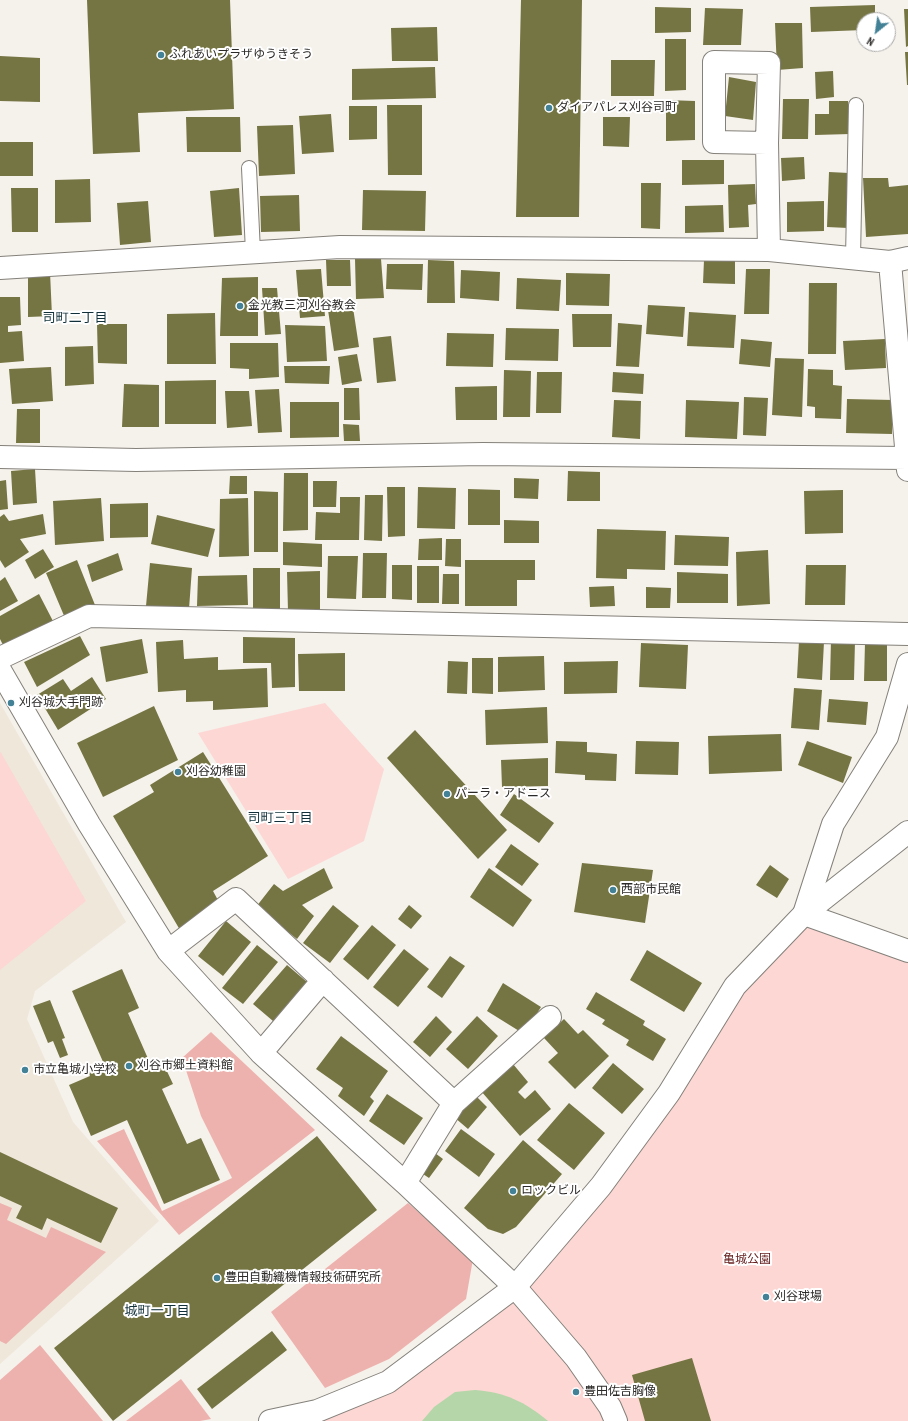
<!DOCTYPE html>
<html>
<head>
<meta charset="utf-8">
<style>
	body { margin:0 }
	#map { position:relative; width:908px; height:1421px; overflow:hidden; background:#f5f1eb; font-family:"PT Sans Narrow",sans-serif }
	canvas { display:block }
	.north { position:absolute; left:856px; top:12px; width:40px; height:40px; box-sizing:border-box; background:#fff; border:1px solid #abaaa9; border-radius:50%; rotate:210deg; font-size:11px; font-weight:700; line-height:16px; text-align:center; color:#2c2a28 }
	.north::after { content:''; display:block; margin:auto; width:14px; height:18px; background:#438197; clip-path:polygon(50% 0,100% 100%,50% 72%,0 100%) }
</style>
</head>
<body>
<div id="map">
<canvas width="908" height="1421"></canvas>
<div class="north">N</div>
</div>
<script>
const ctx = document.querySelector('canvas').getContext('2d');
ctx.lineJoin = 'round';
function fillPath(path, color) {
  ctx.fillStyle = color;
  ctx.fill(path, 'evenodd');
}
function strokePath(path, color, width, dash) {
  ctx.strokeStyle = color;
  ctx.lineWidth = width;
  ctx.lineCap = dash ? 'butt' : 'round';
  ctx.setLineDash(dash || []);
  ctx.stroke(path);
}
function label(font, color, halo, rows, align = 'center') {
  ctx.font = font + ' "PT Sans Narrow","Noto Sans JP",sans-serif';
  ctx.lineWidth = 4;
  ctx.setLineDash([]);
  ctx.textBaseline = 'middle';
  ctx.strokeStyle = halo;
  ctx.fillStyle = color;
  for (const [text, x, y, turn = 0] of rows) {
    ctx.save();
    ctx.translate(x, y);
    ctx.rotate((+turn || 0) * Math.PI / 180);
    ctx.textAlign = isNaN(turn) ? turn : align;
    if (halo) ctx.strokeText(text, 0, 0);
    ctx.fillText(text, 0, 0);
    ctx.restore();
  }
}
const built = new Path2D(`
	M0,703L126,922L35,991L27,1019L73,1122L159,1221L0,1364Z`);
const green = new Path2D(`
	M325,703L384,769L364,841L288,879L198,733Z
	M0,751L86,901L0,970Z
	M804,914L908,952V1421H270L388,1382L515,1287L735,986Z`);
const forest = new Path2D(`
	M211,1032L315,1130L179,1235L97,1141L124,1129L162,1211L232,1178L201,1116L182,1058Z
	M0,1203L12,1208L7,1220L46,1238L51,1227L106,1252L6,1344L0,1341Z
	M408,1203L473,1259L466,1299L389,1359L325,1388L271,1312Z
	M40,1345L103,1421H0V1380Z
	M181,1379L211,1419L200,1421H126Z`);
const water = new Path2D(`
	M475,1390C505,1392 525,1402 548,1421H422L434,1407L455,1392Z`);
const building = new Path2D(`
	M87,0H230L234,109L138,113L140,152L93,154Z
	M521,0H582L579,217H516Z
	M875,5V20H864V30L811,32L810,7Z
	M655,7L691,8V32L655,33Z
	M705,8L743,9L741,45H703Z
	M904,9H908V46L906,47Z
	M775,23H802L803,68L777,70Z
	M437,27L438,61H392L391,28Z
	M665,39H686V90L665,91Z
	M905,52H908V85H907Z
	M0,56L40,58V102L0,101Z
	M611,60H655L654,96H611Z
	M435,67L436,98L352,100V69Z
	M833,71L834,97L816,99L815,72Z
	M729,77L756,82L753,120L725,116Z
	M783,99H809L808,139H782Z
	M666,100L695,101V140L666,141Z
	M829,101H848L850,134L815,135V114H829Z
	M387,105H422V175H388Z
	M349,106H377V139L349,140Z
	M331,114L334,152L302,154L299,116Z
	M186,117H240L241,152H187Z
	M603,117H630L629,147L603,146Z
	M293,125L295,174L259,176L257,126Z
	M0,142H33V176H0Z
	M804,157L805,179L782,181L781,158Z
	M682,160H724V184L682,185Z
	M829,172L849,173L848,228L827,227Z
	M863,178H888L889,187L908,185V234L866,237Z
	M90,179L91,222L55,223V180Z
	M641,183H661L660,229L641,228Z
	M755,184L756,204L748,205L749,227L729,228L728,185Z
	M11,188H38V232H12Z
	M239,188L242,235L214,237L210,191Z
	M363,190L426,191L425,231L362,230Z
	M299,195L300,231L261,232L260,196Z
	M148,201L151,242L120,245L117,203Z
	M824,201V231L787,232V202Z
	M723,205L724,232L685,233V206Z
	M355,259H381L384,298L356,299Z
	M326,260H350L351,286H327Z
	M428,260L454,261L455,303H427Z
	M704,260H735V284L703,283Z
	M387,264H423L422,290L386,289Z
	M321,269L325,316L300,318L296,270Z
	M746,269H770L769,314H744Z
	M461,270L500,272L499,301L460,298Z
	M50,272L52,316L28,317V273Z
	M566,273L610,274L609,306L566,305Z
	M258,277V336H220L222,278Z
	M517,278L561,280L559,311L516,309Z
	M809,283H837L836,354H808Z
	M262,288H277L281,334L265,335Z
	M0,297H20L21,325L8,326V332L22,331L24,361L0,363Z
	M352,301L359,347L334,351L327,303Z
	M648,305L685,307L683,337L646,334Z
	M689,312L736,315L734,348L687,346Z
	M215,313L216,364H167V314Z
	M572,314H612L611,347H573Z
	M618,323L642,325L639,367L616,366Z
	M97,324H127V364L98,363Z
	M285,325L325,326L327,361L287,362Z
	M506,328L559,329L558,361L505,360Z
	M447,333L494,334L493,367L446,366Z
	M391,336L396,381L377,383L373,338Z
	M741,339L772,342L770,367L739,364Z
	M885,339L886,368L845,370L843,341Z
	M230,343H278L279,377L249,379V369L230,368Z
	M93,346L94,384L65,386V347Z
	M357,354L362,381L342,385L338,357Z
	M775,358L804,359L802,417L772,415Z
	M284,366H330L329,384L285,383Z
	M51,367L53,401L12,404L9,369Z
	M808,369L833,370V385L842,386L841,419L815,418V407L807,406Z
	M504,370L531,371L530,417H503Z
	M537,372H562L561,413H536Z
	M613,372L644,374L643,394L612,392Z
	M216,380V424H165V381Z
	M124,384L159,385V427H122Z
	M497,386V420H456L455,387Z
	M344,388H359L360,420H344Z
	M279,389L282,432L258,433L255,390Z
	M225,391H249L252,426L227,428Z
	M744,397L768,398L766,436L743,435Z
	M847,399L893,400L892,434L846,433Z
	M614,400L641,401L640,439L612,437Z
	M686,400L739,402L737,439L685,437Z
	M290,402H339V437L290,438Z
	M17,409H40V443H16Z
	M343,424L359,425L360,441H344Z
	M35,469L37,503L13,505L11,471Z
	M568,471L600,472V501H567Z
	M284,473H308V530L283,531Z
	M230,476H247V494H229Z
	M514,478L539,479L538,499L514,498Z
	M6,480L8,509L0,510V481Z
	M313,481H337L336,507H313Z
	M387,487H405V536L388,537Z
	M418,487L456,488L455,529L417,528Z
	M468,489L500,490V525H468Z
	M843,490V533L805,534L804,491Z
	M254,491L278,492V552H254Z
	M365,495H383L382,541L364,540Z
	M340,497H360L359,540H315L316,512L340,513Z
	M101,498L104,541L55,545L53,501Z
	M248,498L249,556L219,557L220,499Z
	M148,503V537L110,538V504Z
	M4,514L9,521L43,514L46,534L20,539L29,552L5,568L0,560V517Z
	M157,515L215,529L208,557L151,544Z
	M504,520L539,521V543H504Z
	M597,529L666,531L665,570L627,569V579L596,578Z
	M675,535L729,537L728,566L674,565Z
	M442,538V560H418L419,539Z
	M446,539H461V567L445,566Z
	M283,542L322,544V567L283,565Z
	M43,549L54,567L35,579L25,560Z
	M768,550L770,604L737,606L736,552Z
	M118,553L123,570L92,582L87,565Z
	M363,553H387L386,598H362Z
	M328,556H358L356,599L327,598Z
	M77,560L95,605L65,618L46,573Z
	M465,560H535V580H517V606H465Z
	M150,563L192,568L189,609L146,606Z
	M392,565H412V600L392,599Z
	M806,565H846L845,605H805Z
	M417,566H439V603H417Z
	M253,568H280V609H253Z
	M320,571V611H288L287,572Z
	M677,572L728,574V603H677Z
	M443,574H459V604H442Z
	M247,575L248,605L197,606L198,576Z
	M5,577L18,601L0,611V581Z
	M614,586L615,606L590,607L589,587Z
	M646,587L671,588L670,608H646Z
	M39,594L54,623L5,649L0,639V616Z
	M80,636L90,655L37,687L24,662Z
	M243,637L295,638V687L272,688L271,663H243Z
	M142,639L148,673L106,682L100,647Z
	M183,640L184,659L218,657V670L267,668L268,707L213,710V701L186,702V690L158,692L156,642Z
	M831,640L855,641L854,680H830Z
	M799,641L824,642L822,680L797,678Z
	M641,643L688,645L686,689L639,687Z
	M865,643H887V681H864Z
	M345,653V691H299L298,654Z
	M544,656L545,690L498,692V657Z
	M472,658H493V694L472,693Z
	M448,661L468,662L467,694L447,693Z
	M618,661L617,693L564,694V662Z
	M92,677L106,699L58,730L37,695L63,679L71,691Z
	M794,688L822,690L819,730L791,728Z
	M829,699L868,702L866,725L827,722Z
	M154,706L178,760L103,797L77,743Z
	M547,707L548,743L486,745L485,710Z
	M415,730L507,830L478,859L387,758Z
	M781,734L782,771L709,774L708,736Z
	M556,741L587,742V752L617,754L616,781L585,780V775L555,773Z
	M636,741L679,742L678,775L635,774Z
	M807,741L852,757L843,783L798,765Z
	M203,752L268,856L213,891L220,904L180,930L113,816L154,792L150,785Z
	M548,758V786L502,787L501,760Z
	M514,794L554,823L539,843L500,815Z
	M511,844L539,864L522,886L495,867Z
	M582,863L653,870L645,923L574,912Z
	M770,865L789,879L777,898L756,885Z
	M324,868L333,888L302,905L314,916L297,939L256,907L274,884L283,891Z
	M489,868L532,900L513,927L470,897Z
	M333,905L359,926L330,963L303,943Z
	M409,905L422,916L411,929L398,919Z
	M226,921L251,942L223,976L198,956Z
	M372,925L396,945L368,980L343,959Z
	M257,945L278,962L243,1004L222,988Z
	M404,949L429,969L398,1007L373,987Z
	M647,950L702,983L684,1012L630,980Z
	M450,956L465,966L442,998L427,987Z
	M287,965L307,982L273,1021L253,1004Z
	M122,969L139,1008L128,1013L153,1070L164,1065L173,1084L162,1089L187,1144L201,1138L220,1180L164,1204L127,1120L91,1136L69,1085L90,1076L88,1071L104,1064L72,991Z
	M503,983L541,1007L524,1034L487,1011Z
	M596,992L645,1021L643,1025L666,1039L653,1061L626,1045L629,1040L602,1024L605,1020L586,1009Z
	M50,1000L65,1038L62,1039L68,1055L60,1058L53,1041L48,1043L33,1006Z
	M436,1016L452,1032L430,1057L413,1042Z
	M477,1016L498,1036L468,1069L446,1049Z
	M564,1019L578,1034L583,1030L609,1056L575,1089L548,1062L558,1053L544,1038Z
	M341,1036L388,1071L370,1097L374,1101L364,1116L338,1096L343,1088L316,1069Z
	M613,1063L644,1089L622,1114L592,1088Z
	M513,1064L528,1082L518,1092L525,1099L535,1090L551,1109L520,1136L481,1091Z
	M387,1094L423,1118L404,1145L369,1121Z
	M474,1094L487,1107L468,1129L454,1117Z
	M569,1103L605,1133L574,1170L537,1140Z
	M461,1129L495,1154L479,1177L445,1151Z
	M317,1136L377,1210L113,1421L54,1348Z
	M523,1140L562,1174L516,1227L503,1234L488,1229L464,1208Z
	M431,1150L443,1159L429,1178L417,1170Z
	M0,1152L118,1208L101,1243L47,1218L42,1230L16,1218L22,1206L0,1196Z
	M272,1331L287,1350L212,1409L197,1389Z
	M692,1358L711,1421H645L632,1375Z`);
const lane = new Path2D(`
	M249,168L253,252
	M853,258L856,105`);
const street = new Path2D(`
	M767,143L714,142V62L769,63L767,143L769,250
	M890,262L908,470
	M0,268L340,247L769,250L890,262L908,258
	M0,457L136,460L483,454L908,458
	M0,658L89,616L908,634
	M908,664L887,737L833,824L804,914L908,951
	M0,670L89,824L168,951L261,1053L405,1183L515,1287L576,1358L610,1407L616,1421
	M168,951L236,899L454,1103L405,1183
	M261,1053L323,980
	M454,1103L550,1017`);
const secondary = new Path2D(`
	M270,1421L317,1411L388,1382L515,1287L601,1186L669,1093L735,986L804,914L908,832`);
const markers = [
	[161,55,4,"#438197"],
	[549,108,4,"#438197"],
	[240,306,4,"#438197"],
	[11,703,4,"#438197"],
	[178,772,4,"#438197"],
	[447,794,4,"#438197"],
	[613,890,4,"#438197"],
	[129,1066,4,"#438197"],
	[25,1070,4,"#438197"],
	[513,1191,4,"#438197"],
	[217,1278,4,"#438197"],
	[766,1297,4,"#438197"],
	[576,1392,4,"#438197"]
];
const poiNames = [
	["ふれあいプラザゆうきそう",169,55],
	["ダイアパレス刈谷司町",557,108],
	["金光教三河刈谷教会",248,306],
	["刈谷城大手門跡",19,703],
	["刈谷幼稚園",186,772],
	["パーラ・アドニス",455,794],
	["西部市民館",621,890],
	["刈谷市郷土資料館",137,1066],
	["市立亀城小学校",33,1070],
	["ロックビル",521,1191],
	["豊田自動織機情報技術研究所",225,1278],
	["刈谷球場",774,1297],
	["豊田佐吉胸像",584,1392]
];
const parkNames = [
	["亀城公園",747,1260]
];
const neighbourhoodNames = [
	["司町二丁目",75,318],
	["司町三丁目",280,818],
	["城町一丁目",157,1311]
];
fillPath(built, '#efe7da');
fillPath(green, '#fdd7d4');
fillPath(forest, '#eeb2ae');
fillPath(water, '#b5d6a9');
fillPath(building, '#757543');
strokePath(lane, '#84807a', 16);
strokePath(street, '#84807a', 24);
strokePath(secondary, '#84807a', 24);
strokePath(lane, '#fff', 14);
strokePath(street, '#fff', 22);
strokePath(secondary, '#fff', 22);
for (const [x, y, r, color] of markers) {
  const dot = new Path2D();
  dot.arc(x, y, r, 0, 2 * Math.PI);
  ctx.fillStyle = color;
  ctx.fill(dot);
  strokePath(dot, '#fff', 1.5);
}
label('12px', '#2c2a28', '#fff', poiNames, 'left');
label('12px', '#682222', '#fff', parkNames);
label('13px', '#12303a', '#fff', neighbourhoodNames);
</script>
</body>
</html>
